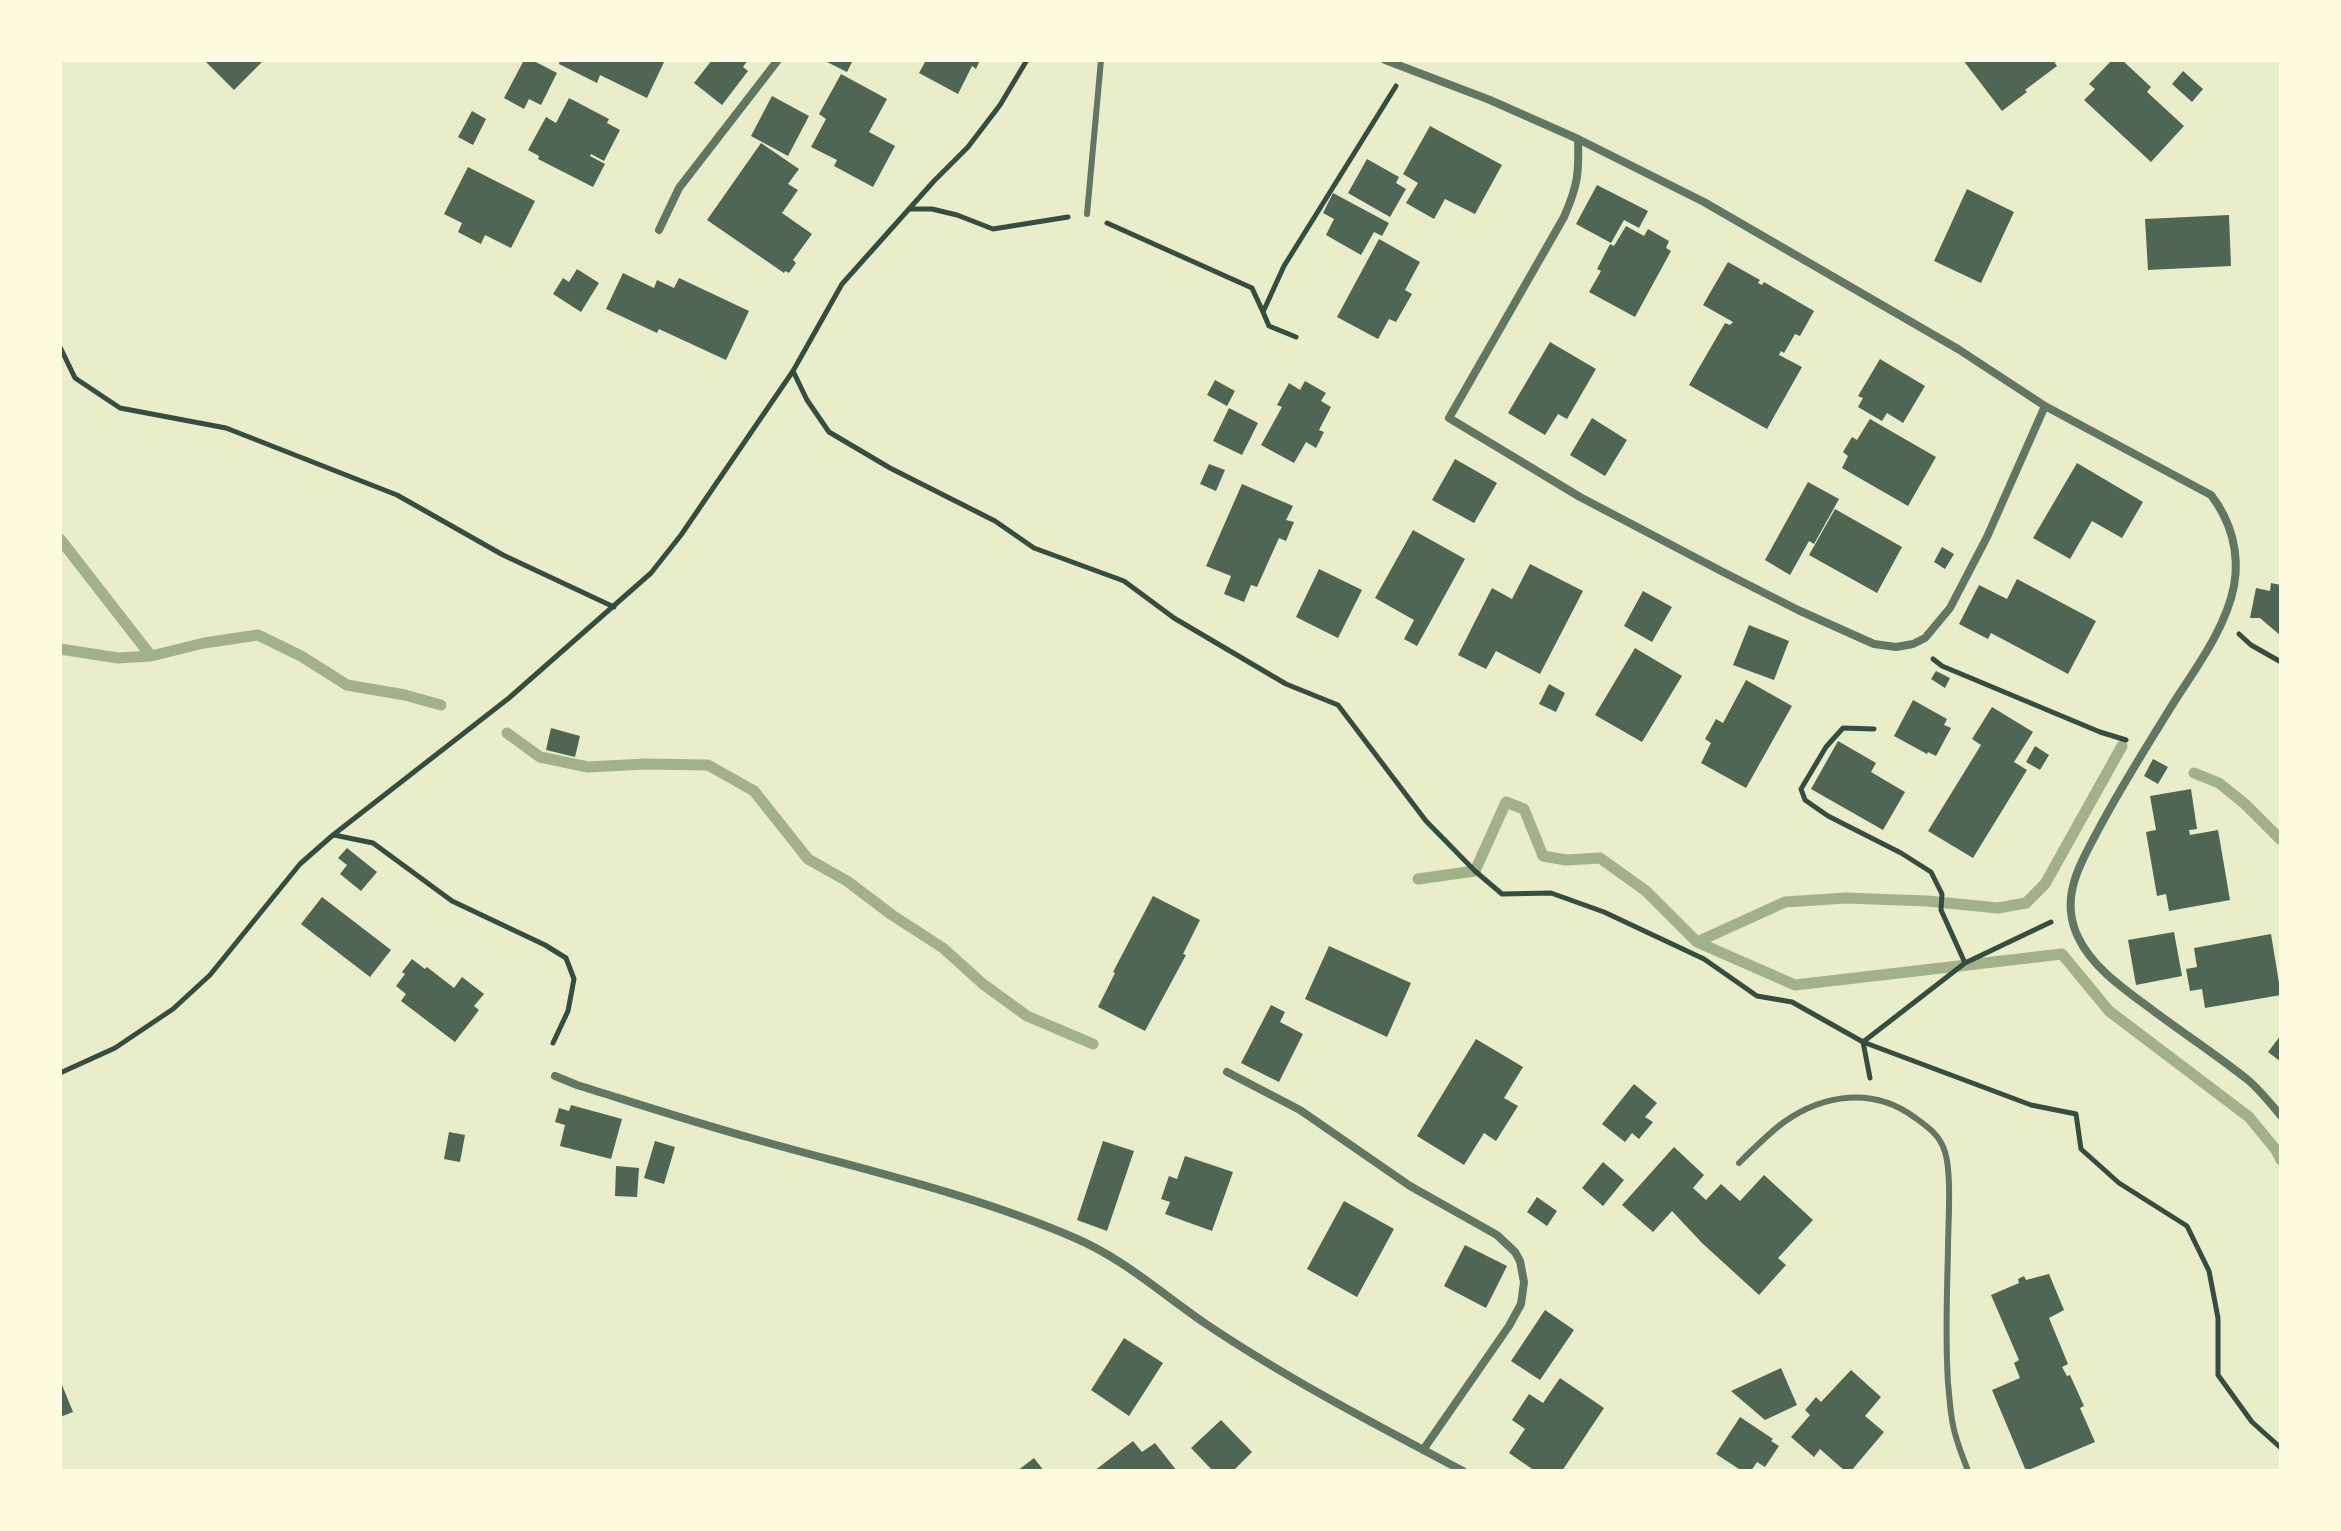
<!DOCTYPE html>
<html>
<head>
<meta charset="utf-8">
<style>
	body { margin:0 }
	#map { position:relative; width:2341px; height:1531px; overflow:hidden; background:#e9edc9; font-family:Lato,sans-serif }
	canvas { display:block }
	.frame { position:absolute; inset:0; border:62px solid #fefae0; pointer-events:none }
</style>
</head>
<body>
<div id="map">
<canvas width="2341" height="1531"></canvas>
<div class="frame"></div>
</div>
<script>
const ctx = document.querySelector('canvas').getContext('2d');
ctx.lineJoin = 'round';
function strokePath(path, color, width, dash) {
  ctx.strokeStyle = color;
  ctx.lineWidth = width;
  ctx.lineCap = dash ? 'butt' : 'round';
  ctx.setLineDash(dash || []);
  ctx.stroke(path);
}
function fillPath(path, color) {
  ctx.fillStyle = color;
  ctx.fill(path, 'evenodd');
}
const stream = new Path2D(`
	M60,539L151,656
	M60,649L118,658L151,656L204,643L258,635L301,656L347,685L405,695L441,705
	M507,733L540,757L588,767L645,764L708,765L754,791L808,859L847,881L892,915L943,948L983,984L1027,1016L1093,1044
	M2194,773L2219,783L2245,804L2280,839
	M1418,879L1475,871L1506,802L1524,809L1543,856L1566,860L1600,858L1646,891L1697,942L1785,902L1846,898L1927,901L1998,908L2026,903L2045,884L2122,746
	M1697,942L1795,985L2062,954L2109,1011L2249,1117L2276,1150L2281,1160`);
const building = new Path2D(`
	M204,60H264L234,90Z
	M524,60H532L557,73L541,105L529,99L524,109L504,98Z
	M560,60H665L647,98L600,75L597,83L559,64Z
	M712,60H748L743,67L748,71L722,105L694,83Z
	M823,60H853L847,72Z
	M926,60H980L976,69L972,66L958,94L919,73Z
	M1963,60H2053L2057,66L2025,90L2027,92L2002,111Z
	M2112,60H2122L2151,87L2147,92L2184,126L2151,162L2084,100L2095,89L2089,84Z
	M2183,71L2203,89L2192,102L2172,84Z
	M841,74L887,99L869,132L895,146L873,187L834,166L837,160L811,147L826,119L819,114Z
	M772,96L809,116L788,156L751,136Z
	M569,98L609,119L607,123L620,130L604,161L591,154L590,156L605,164L593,187L538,159L539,156L528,150L546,117L556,123Z
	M472,111L486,119L473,145L458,137Z
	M1430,126L1502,165L1475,214L1445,199L1434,219L1406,203L1418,183L1403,174Z
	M761,143L799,169L788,184L798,190L782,213L812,234L793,260L796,263L789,273L785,271L784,273L707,220Z
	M1367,159L1399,177L1396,183L1406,189L1390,217L1348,193Z
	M468,167L535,201L511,248L485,235L481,244L458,232L462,223L444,214Z
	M1597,185L1648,211L1639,228L1624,220L1611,243L1576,224Z
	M1967,189L2014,212L1981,283L1934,261Z
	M1333,193L1389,223L1382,236L1374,232L1361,255L1326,235L1334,219L1323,213Z
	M2229,215L2231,266L2148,270L2145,219Z
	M1626,226L1644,236L1648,229L1669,241L1666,248L1671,251L1635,317L1589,292L1601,271L1597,269L1610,244L1614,246Z
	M1379,239L1420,262L1405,290L1412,294L1396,322L1389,319L1378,339L1337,317Z
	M1728,262L1760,280L1758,283L1762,285L1764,282L1814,311L1800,336L1795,334L1784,353L1781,351L1779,355L1802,367L1767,429L1689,385L1725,323L1730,325L1733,322L1703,305Z
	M577,269L599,283L581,312L553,294L563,278L569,282Z
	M623,273L654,288L657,280L674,288L679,278L749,311L726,360L659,329L657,333L606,309Z
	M1550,342L1596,369L1567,419L1558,414L1545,435L1508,413Z
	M1880,359L1925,386L1903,423L1887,413L1882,421L1858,407L1863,398L1858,396Z
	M1215,380L1235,391L1227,406L1207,395Z
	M1305,381L1326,393L1321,401L1331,407L1319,430L1324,432L1316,448L1306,442L1294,463L1261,445L1282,407L1277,405L1289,383L1300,390Z
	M1229,408L1258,423L1242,455L1213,441Z
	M1592,418L1627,440L1605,476L1570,455Z
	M1870,419L1936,457L1908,506L1842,468L1848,456L1843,452L1852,437L1857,440Z
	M1455,459L1497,483L1474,523L1432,500Z
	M2077,463L2143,502L2122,538L2092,521L2070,559L2033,538Z
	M1209,464L1225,470L1216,491L1200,484Z
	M1808,482L1839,499L1814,544L1809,541L1790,575L1765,560Z
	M1242,484L1293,506L1286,520L1294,522L1286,541L1279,538L1257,587L1251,585L1244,602L1224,594L1231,576L1206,566Z
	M1835,509L1902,547L1877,593L1809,555Z
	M1413,530L1465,559L1417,646L1404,639L1414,620L1375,598Z
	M1942,547L1954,554L1945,569L1934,562Z
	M1530,564L1583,591L1540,674L1496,651L1486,669L1458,655L1492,588L1512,599Z
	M1319,569L1362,590L1338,638L1296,617Z
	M2017,579L2096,621L2068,674L1991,633L1988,639L1959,624L1979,585L2007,599Z
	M2271,583L2281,585V636L2260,618H2250L2256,588L2270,591Z
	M1643,591L1672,607L1652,642L1624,626Z
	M1749,625L1789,641L1774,680L1733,665Z
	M1635,648L1682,676L1642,742L1595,715Z
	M1936,671L1950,678L1945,688L1931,679Z
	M1746,680L1792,706L1746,788L1701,763L1711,743L1705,739L1716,719L1723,723Z
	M1549,684L1565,693L1556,712L1539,704Z
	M1913,700L1947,719L1944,725L1951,728L1936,756L1928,752L1927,754L1894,736Z
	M1992,707L2033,732L2014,762L2027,770L1973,858L1928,831L1981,745L1972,739Z
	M551,728L580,736L575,757L546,750Z
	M1838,741L1876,763L1871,772L1905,792L1883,830L1811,789Z
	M2035,746L2049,755L2040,770L2026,762Z
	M2153,759L2168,767L2158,784L2144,776Z
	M2191,789L2197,829L2189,830L2190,835L2218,830L2230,900L2169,911L2166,894L2157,896L2146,832L2156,830L2150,796Z
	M347,848L377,872L361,891L340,874L347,865L338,858Z
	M1153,896L1200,920L1183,954L1186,955L1145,1031L1098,1007L1115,973L1113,972Z
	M322,897L391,950L370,977L301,924Z
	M2174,932L2182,976L2136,985L2128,940Z
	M2271,934L2281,995L2205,1008L2202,989L2190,991L2186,969L2197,967L2194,948Z
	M1329,946L1411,983L1387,1037L1305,999Z
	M412,959L425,969L427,967L454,988L462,977L484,994L474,1006L479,1010L455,1042L401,1001L406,994L396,986L405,974L402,972Z
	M1271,1005L1285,1012L1280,1022L1303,1034L1279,1082L1241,1063Z
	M2281,1035V1062L2268,1052Z
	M1476,1039L1523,1067L1504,1098L1518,1106L1496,1141L1484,1133L1464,1165L1417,1136Z
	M1634,1084L1657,1103L1645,1117L1653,1122L1639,1139L1632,1133L1625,1142L1602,1124Z
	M571,1105L622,1119L611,1159L560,1146L565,1125L555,1122L559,1108L569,1111Z
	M449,1132L465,1135L460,1162L444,1159Z
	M655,1141L675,1147L664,1184L644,1178Z
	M1103,1141L1134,1151L1107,1231L1077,1220Z
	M1674,1147L1704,1175L1693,1188L1706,1200L1721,1184L1740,1201L1764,1175L1813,1220L1778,1258L1786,1265L1759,1295L1702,1243L1672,1211L1653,1232L1622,1205Z
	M1185,1156L1233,1172L1212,1231L1165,1214L1170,1202L1161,1199L1169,1176L1177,1179Z
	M1603,1162L1624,1180L1603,1206L1582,1188Z
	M616,1166L639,1168L637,1197L615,1196Z
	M1537,1197L1557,1211L1547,1226L1527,1212Z
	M1344,1201L1394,1229L1357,1297L1307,1269Z
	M1465,1245L1507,1266L1486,1308L1444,1286Z
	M2049,1274L2064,1310L2049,1318L2068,1364L2062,1367L2067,1376L2070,1375L2084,1406L2080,1408L2095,1442L2026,1471L1992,1390L2020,1378L2014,1363L2019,1360L1991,1295L2019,1283L2018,1279L2024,1276L2026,1280Z
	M1545,1310L1574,1330L1540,1380L1511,1361Z
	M1124,1338L1163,1363L1129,1416L1091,1390Z
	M1781,1368L1797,1405L1765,1420L1731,1391Z
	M1851,1370L1881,1397L1865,1416L1884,1432L1851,1471H1845L1820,1449L1814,1457L1791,1437L1810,1415L1805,1410L1816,1397L1821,1402Z
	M1560,1378L1604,1408L1562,1471H1535L1509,1453L1525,1429L1512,1420L1529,1394L1543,1403Z
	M60,1380L73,1412L60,1417Z
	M1740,1417L1773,1439L1771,1441L1779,1446L1765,1467L1757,1462L1751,1471H1742L1716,1454Z
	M1221,1420L1252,1452L1233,1471H1213L1191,1448Z
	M1133,1441L1142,1452L1155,1443L1177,1471H1094Z
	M1034,1458L1044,1471H1017Z`);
const path = new Path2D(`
	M910,209H932L957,215L993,229L1068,217
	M1107,223L1252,288L1263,312
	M1296,337L1269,326L1263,312L1284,266L1396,86
	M60,347L75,378L120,408L226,428L397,495L503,555L614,607
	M793,371L807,400L829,432L890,468L995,521L1034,548L1124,581L1174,618L1286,684L1338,705L1426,821L1475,871L1502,894L1551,893L1604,912L1704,959L1757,996L1792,1002L1863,1042L2031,1105L2076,1114L2081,1149L2119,1183L2187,1226L2209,1271L2218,1318V1375L2252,1422L2281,1448
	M2239,634L2251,645L2281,662
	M1933,659L1942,666L2100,732L2126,740
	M1874,729L1843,728L1826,747L1801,789L1805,800L1828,816L1901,853L1931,872L1942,894L1941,910L1965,963
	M334,835L373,843L452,901L545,945L566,958L574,979L568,1011L553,1043
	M60,1073L115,1048L173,1009L210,975L300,864L333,835L509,698L651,573L681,535L793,371L842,284L934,181L968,147L1000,105L1027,60
	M1870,1078L1863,1042L1965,963L2051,922`);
const service = new Path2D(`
	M1087,214L1101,60
	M1739,1163C1753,1149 1768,1134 1784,1122C1824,1094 1873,1087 1914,1117C1928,1127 1940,1135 1945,1152C1952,1174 1948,1224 1948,1249C1947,1294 1945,1338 1948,1383C1950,1401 1950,1419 1956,1437C1959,1448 1964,1460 1968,1471`);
const minor = new Path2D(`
	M1385,60L1490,100L1578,139L1704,202L1958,349L2045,406L1987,537L1950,608L1925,638L1913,644L1896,647L1874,644L1798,610L1723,572L1580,497L1449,418L1564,217C1578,185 1579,174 1578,139
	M659,230L679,188L778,60
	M2045,406L2211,495C2231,521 2240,553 2234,586C2226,627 2198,665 2176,699C2148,744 2120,788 2096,834C2078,868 2060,899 2078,937C2093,969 2127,991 2155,1012C2186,1035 2218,1056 2248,1080C2260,1090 2271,1104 2281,1116
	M1227,1072L1300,1110L1410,1186L1497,1235L1515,1252L1520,1261L1524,1282L1521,1304L1509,1326L1423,1450
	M555,1076L577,1085C635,1103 693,1122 751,1138C860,1169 971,1193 1075,1238C1124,1259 1162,1294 1206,1324C1288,1379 1376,1425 1463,1471`);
strokePath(stream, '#a3b18a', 11);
fillPath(building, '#4f6655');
strokePath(path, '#344e41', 5);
strokePath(service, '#617663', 6);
strokePath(minor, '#617663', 8);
</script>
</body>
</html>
